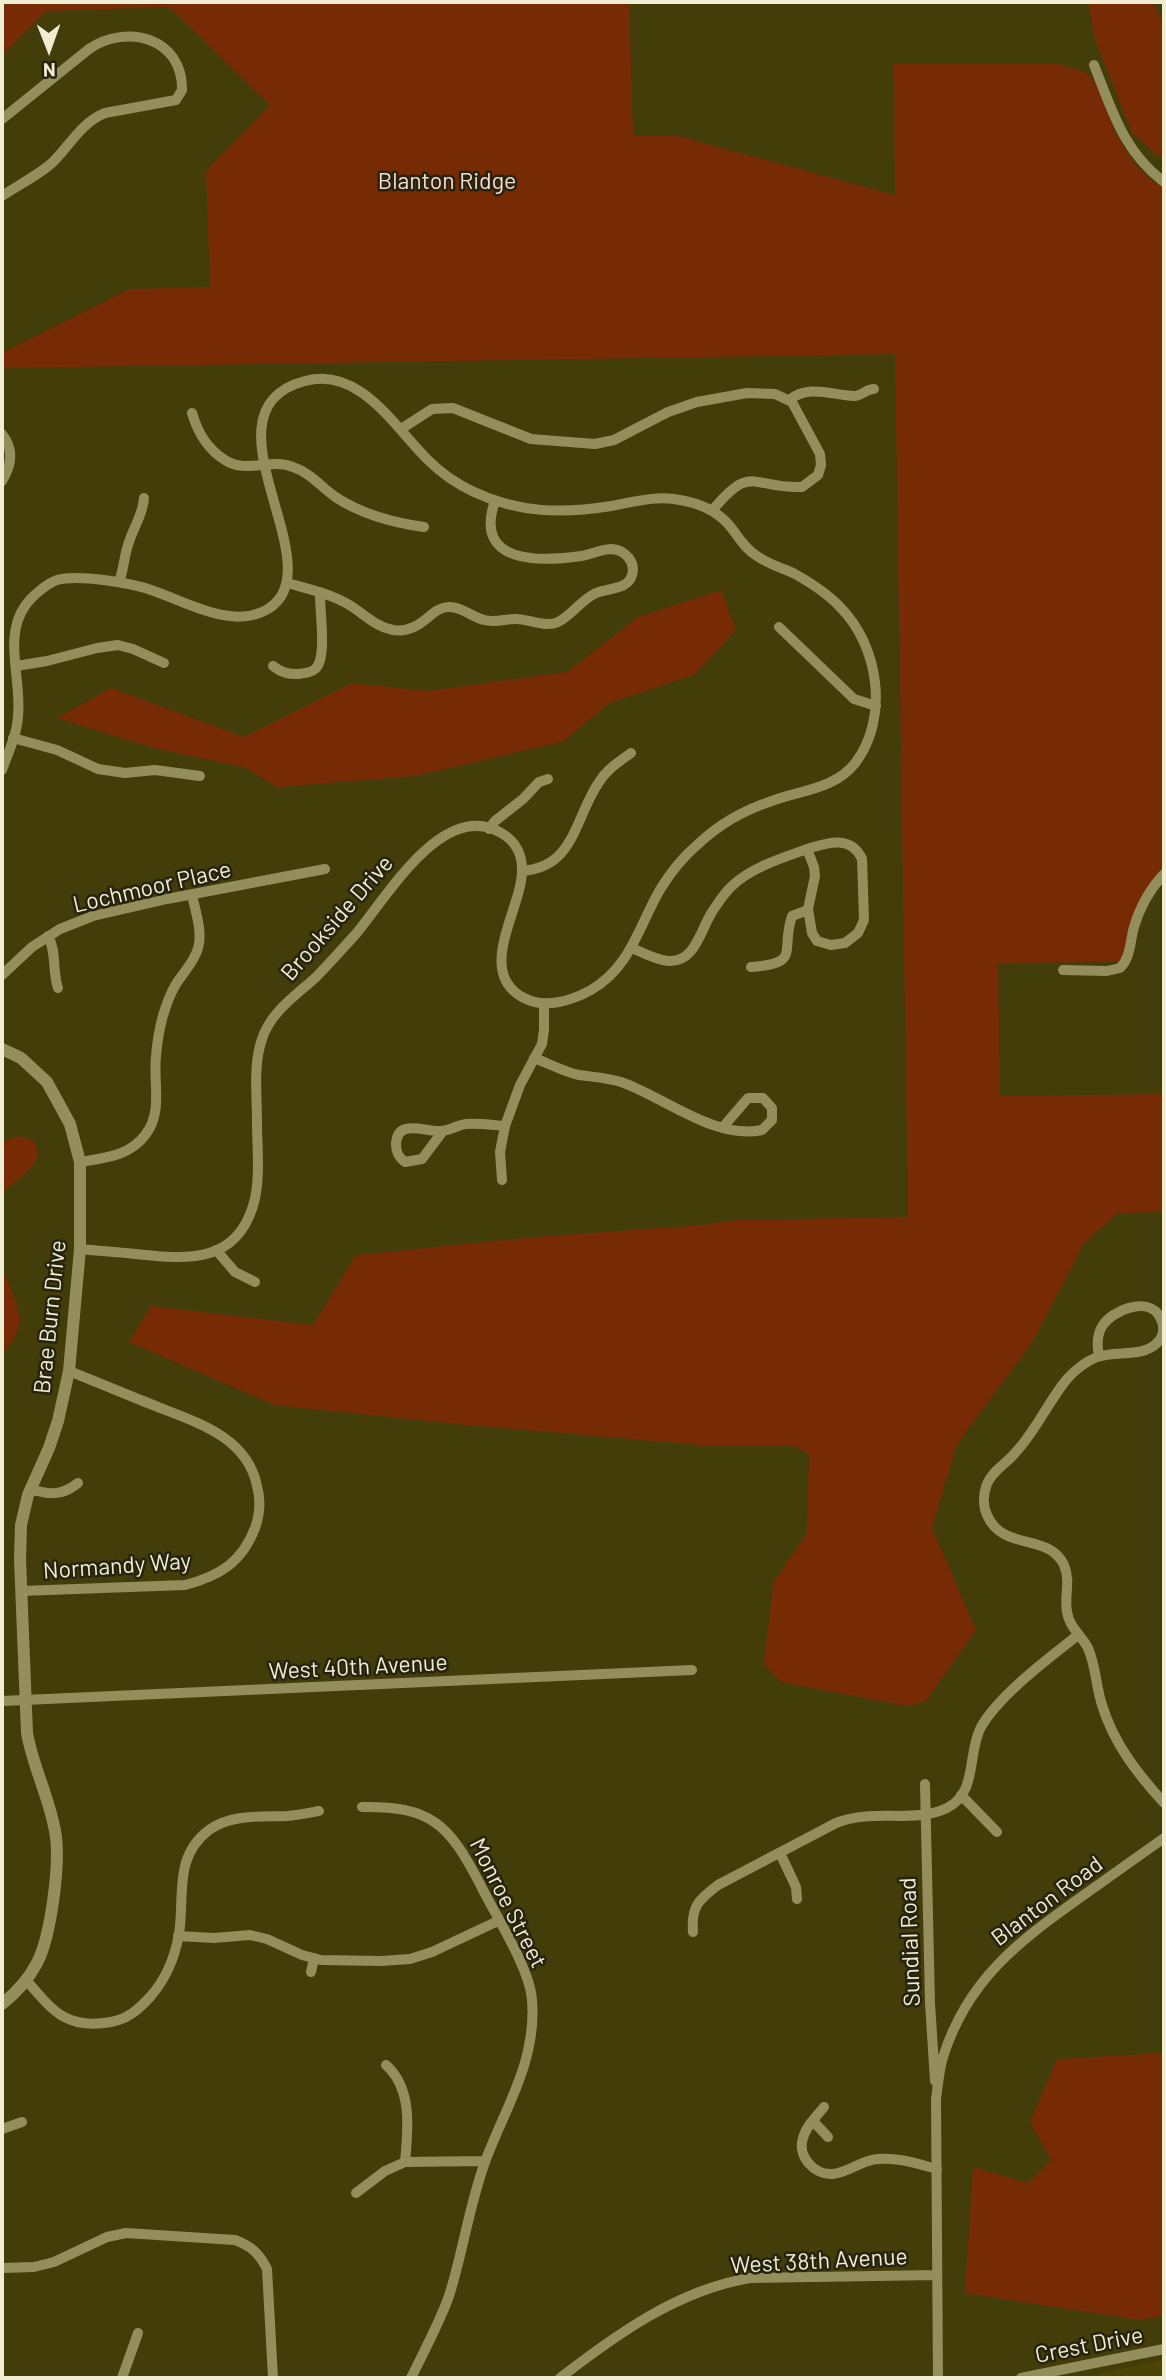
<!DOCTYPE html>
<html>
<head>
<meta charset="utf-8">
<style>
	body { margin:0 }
	#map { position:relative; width:1166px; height:2380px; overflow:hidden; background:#433d09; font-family:Barlow,sans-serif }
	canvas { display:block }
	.frame { position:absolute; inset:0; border:4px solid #f0edd3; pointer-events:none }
	.north { position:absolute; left:14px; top:14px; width:70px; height:70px; -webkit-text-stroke:5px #26230f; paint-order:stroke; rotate:179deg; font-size:19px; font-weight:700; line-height:28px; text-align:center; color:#f0edd3 }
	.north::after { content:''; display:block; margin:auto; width:24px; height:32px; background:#f0edd3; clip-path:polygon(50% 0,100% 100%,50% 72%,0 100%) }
</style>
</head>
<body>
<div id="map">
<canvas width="1166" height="2380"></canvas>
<div class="frame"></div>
<div class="north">N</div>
</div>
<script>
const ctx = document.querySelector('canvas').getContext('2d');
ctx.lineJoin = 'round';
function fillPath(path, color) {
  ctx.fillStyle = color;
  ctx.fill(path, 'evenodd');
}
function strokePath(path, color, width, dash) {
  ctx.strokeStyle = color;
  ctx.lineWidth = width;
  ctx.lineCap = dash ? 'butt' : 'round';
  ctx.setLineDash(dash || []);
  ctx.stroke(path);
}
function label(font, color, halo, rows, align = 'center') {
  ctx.font = font + ' Barlow,sans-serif';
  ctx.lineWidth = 5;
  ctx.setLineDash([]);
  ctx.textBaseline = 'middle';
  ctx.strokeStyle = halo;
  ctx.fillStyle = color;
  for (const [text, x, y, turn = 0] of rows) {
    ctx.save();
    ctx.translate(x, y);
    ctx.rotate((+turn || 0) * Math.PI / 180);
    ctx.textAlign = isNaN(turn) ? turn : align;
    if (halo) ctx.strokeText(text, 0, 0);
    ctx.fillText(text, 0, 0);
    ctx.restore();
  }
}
const built = new Path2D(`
	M1164,2360V2378H1084V2377Z`);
const green = new Path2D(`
	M2,2H629L633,136H678L895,195L894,64H1059L1085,72L1096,82L1115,132L1134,163L1151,180L1164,188V866L1144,894L1125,953L1121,962L998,963L1000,1096L1164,1094V1212L1117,1213L1083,1245L1033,1341L957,1444L932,1528L976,1630L925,1702L908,1706L781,1682L764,1664L773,1583L807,1533L809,1454L793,1445H701L468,1425L275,1405L129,1342L151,1306L313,1325L356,1255L535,1237L703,1225L736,1220L908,1217L895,354L2,368V353L130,289L210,287L206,171L270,105L169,7L46,11L2,55Z
	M1088,2H1153L1160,17L1164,19V161L1132,133L1095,39Z
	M721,590L736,630L694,675L609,703L564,741L415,776L277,787L244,767L154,748L57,718L111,688L244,737L352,683L427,691L567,672L638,617Z
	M19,1136L33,1140C49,1164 17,1177 2,1194V1141Z
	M2,1268C15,1300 33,1325 2,1353Z
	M1164,2053V2315L1140,2320L965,2293L973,2167L1028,2183L1051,2160L1030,2122L1057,2059Z`);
const minor = new Path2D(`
	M1094,65C1112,110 1123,151 1164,182
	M2,119L89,49C127,23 183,38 182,90L176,100L105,113C82,122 70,145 53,162C39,175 18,185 2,196
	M789,400C809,384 831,395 854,396C862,396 866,389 874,389
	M192,413C198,433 207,449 225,460C246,474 270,458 293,467C311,473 322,488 337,498C362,514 395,523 424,527
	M401,429L432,409L453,408L531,439L595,444L614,440L668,412L697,402L747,393L775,394L792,402L820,454L821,465L818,475L802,487C752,489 752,462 712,511
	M2,434C14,449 12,465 2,481
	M119,582C124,569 124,555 129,542C134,526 143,515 144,498
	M287,583C305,588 325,592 342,601C360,609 372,626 393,630C423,634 430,606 450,607C462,607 472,617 484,620C495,623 505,619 516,619C529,619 545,628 558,622C572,615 581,600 596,593C608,588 628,590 632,575C636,562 625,550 612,549C602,549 592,554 581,556C539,562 473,564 495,501
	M779,627L854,699L876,706
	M16,666L47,661L97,648L118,645L133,649L164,663
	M273,666C282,673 288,674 299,674C304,673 311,673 315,669C328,659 319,608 320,592
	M13,738L57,750L98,769L125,773L155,770L200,776
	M2,770C8,753 17,735 18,716C22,681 3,637 25,606C31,597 46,584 57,580C78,574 133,583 154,591C186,602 228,627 262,612C345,576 191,411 305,381C360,366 395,428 428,460C441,473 457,484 474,492C519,513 562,514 611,506C633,502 657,495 680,500C698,503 717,511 729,525C739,537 744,548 757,556C768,564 782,568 795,574C811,583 828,594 840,607C879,646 889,717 856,762C835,790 799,790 769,802C742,811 717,826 697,845C683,857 671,872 661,888C639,925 631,967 591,990C571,1001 545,1009 524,998C474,972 523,908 522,869C522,855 516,842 503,834C444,796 386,899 355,935C342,949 330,963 317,976C297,995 271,1011 262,1039C253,1065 257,1095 257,1122C257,1149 261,1180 253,1206C235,1265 184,1259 136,1254C117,1252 99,1251 80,1249
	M489,829L495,821L523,799L539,782L548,779
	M522,871C575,867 574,819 599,782C607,769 619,762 631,753
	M48,936C57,952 52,972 58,988
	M632,948C643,953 656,960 668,961C695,963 700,931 712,912C718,903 724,893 732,886C751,867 785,857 810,848C830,842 852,836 862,859L864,920L858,933L845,943L831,945L817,941L812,933L808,909L815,876L814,867L807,849
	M751,967C802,963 780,952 792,916L808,910
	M1063,970L1107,971L1120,968C1131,957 1130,941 1134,927C1140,907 1150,889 1164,874
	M2,975L32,947L60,929L93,916L167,899L325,869
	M534,1058C548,1063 564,1072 579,1075C593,1077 608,1078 621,1082C664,1097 715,1140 762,1130L772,1120V1108L763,1098H748L723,1127
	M443,1131L422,1159L405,1162C398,1157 396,1152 396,1144C397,1118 425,1132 440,1131C449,1131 457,1125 466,1124C479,1123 492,1125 505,1126
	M80,1162C105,1158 130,1156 146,1134C163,1111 153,1082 156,1056C158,1032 164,1005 176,984C183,973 195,961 198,948C203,932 195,910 192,895
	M502,1180L500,1152L505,1126L520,1085L542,1044L544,1030V1003
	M216,1250L235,1272L255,1282
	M1099,1356C1097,1346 1096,1335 1103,1325C1112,1311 1145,1297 1158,1314C1164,1323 1166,1334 1157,1343C1142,1358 1116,1350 1097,1357C1085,1362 1075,1370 1067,1379C1048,1402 1036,1431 1015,1453C1006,1464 992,1471 987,1484C983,1494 983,1506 987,1515C1003,1552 1048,1532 1064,1565C1071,1581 1064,1596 1067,1612C1069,1627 1082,1636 1088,1648C1096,1666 1096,1687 1102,1705C1114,1744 1137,1773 1164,1803
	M30,1489C49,1495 62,1496 78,1483
	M21,1591L185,1585C220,1576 242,1562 255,1528C260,1514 261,1500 257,1486C247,1436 195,1422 153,1405C125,1394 97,1382 69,1371
	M2,1701L692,1670
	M925,1784L930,2003L935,2081
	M961,1795L997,1832
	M362,1807C431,1806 449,1824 480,1884C495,1915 530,1968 532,2000C537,2061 505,2108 485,2162C469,2206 463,2252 449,2296C439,2324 424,2351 411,2378
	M780,1853L796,1887L797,1899
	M693,1932C691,1907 698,1900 718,1885L836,1823C873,1808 914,1824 947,1808C978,1793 967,1753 981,1727C1000,1694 1048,1659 1078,1635
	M178,1936L214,1938L250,1935L267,1939L302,1955L321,1960L381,1961L410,1959L432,1952L498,1921
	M311,1972L314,1958
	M26,1980C53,2011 66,2030 111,2022C128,2019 139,2009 150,1997C166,1979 175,1957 179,1934C185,1897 173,1857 209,1830C231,1814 261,1817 287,1816C298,1815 308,1813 319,1811
	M386,2065C413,2089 408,2130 405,2162L485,2161
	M824,2107C817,2116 806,2126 803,2138C797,2156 814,2175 832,2174C848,2173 861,2160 878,2159C898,2157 918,2164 937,2169
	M813,2121L828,2137
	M2,2129L22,2122
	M356,2193L385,2171L405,2162
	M2,2268L34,2267L54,2262L107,2237L126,2233L235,2240C251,2246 259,2253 267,2269L273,2378
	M122,2378L138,2333
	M560,2378C617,2334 678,2290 750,2278L937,2275
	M938,2378L936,2099C938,2085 939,2070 943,2057C968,1979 1018,1942 1081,1897C1109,1877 1136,1858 1164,1838
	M1021,2378L1164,2349`);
const tertiary = new Path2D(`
	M2,1049L21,1058L47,1082L70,1124L80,1162V1249L69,1371L58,1421L49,1448L28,1495L21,1525L20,1559L27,1733C33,1767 49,1797 55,1831C61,1861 51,1936 37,1963C28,1980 16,1993 2,2004`);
const parkNames = [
	["Blanton Ridge",447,181]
];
const streetNames = [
	["Lochmoor Place",152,887,-13],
	["Brookside Drive",337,918,-49],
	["Brae Burn Drive",50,1317,-84],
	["Normandy Way",117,1566,-4],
	["West 40th Avenue",358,1667,-3],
	["Blanton Road",1047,1901,-37],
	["Monroe Street",508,1903,63],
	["Sundial Road",910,1942,-92],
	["West 38th Avenue",819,2261,-3],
	["Crest Drive",1089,2345,-11]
];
fillPath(built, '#4c4403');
fillPath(green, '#772b04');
strokePath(minor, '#948e5c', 10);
strokePath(tertiary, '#948e5c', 12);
label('23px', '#f9dcd2', '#26230f', parkNames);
label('23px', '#f0edd3', '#26230f', streetNames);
</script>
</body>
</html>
